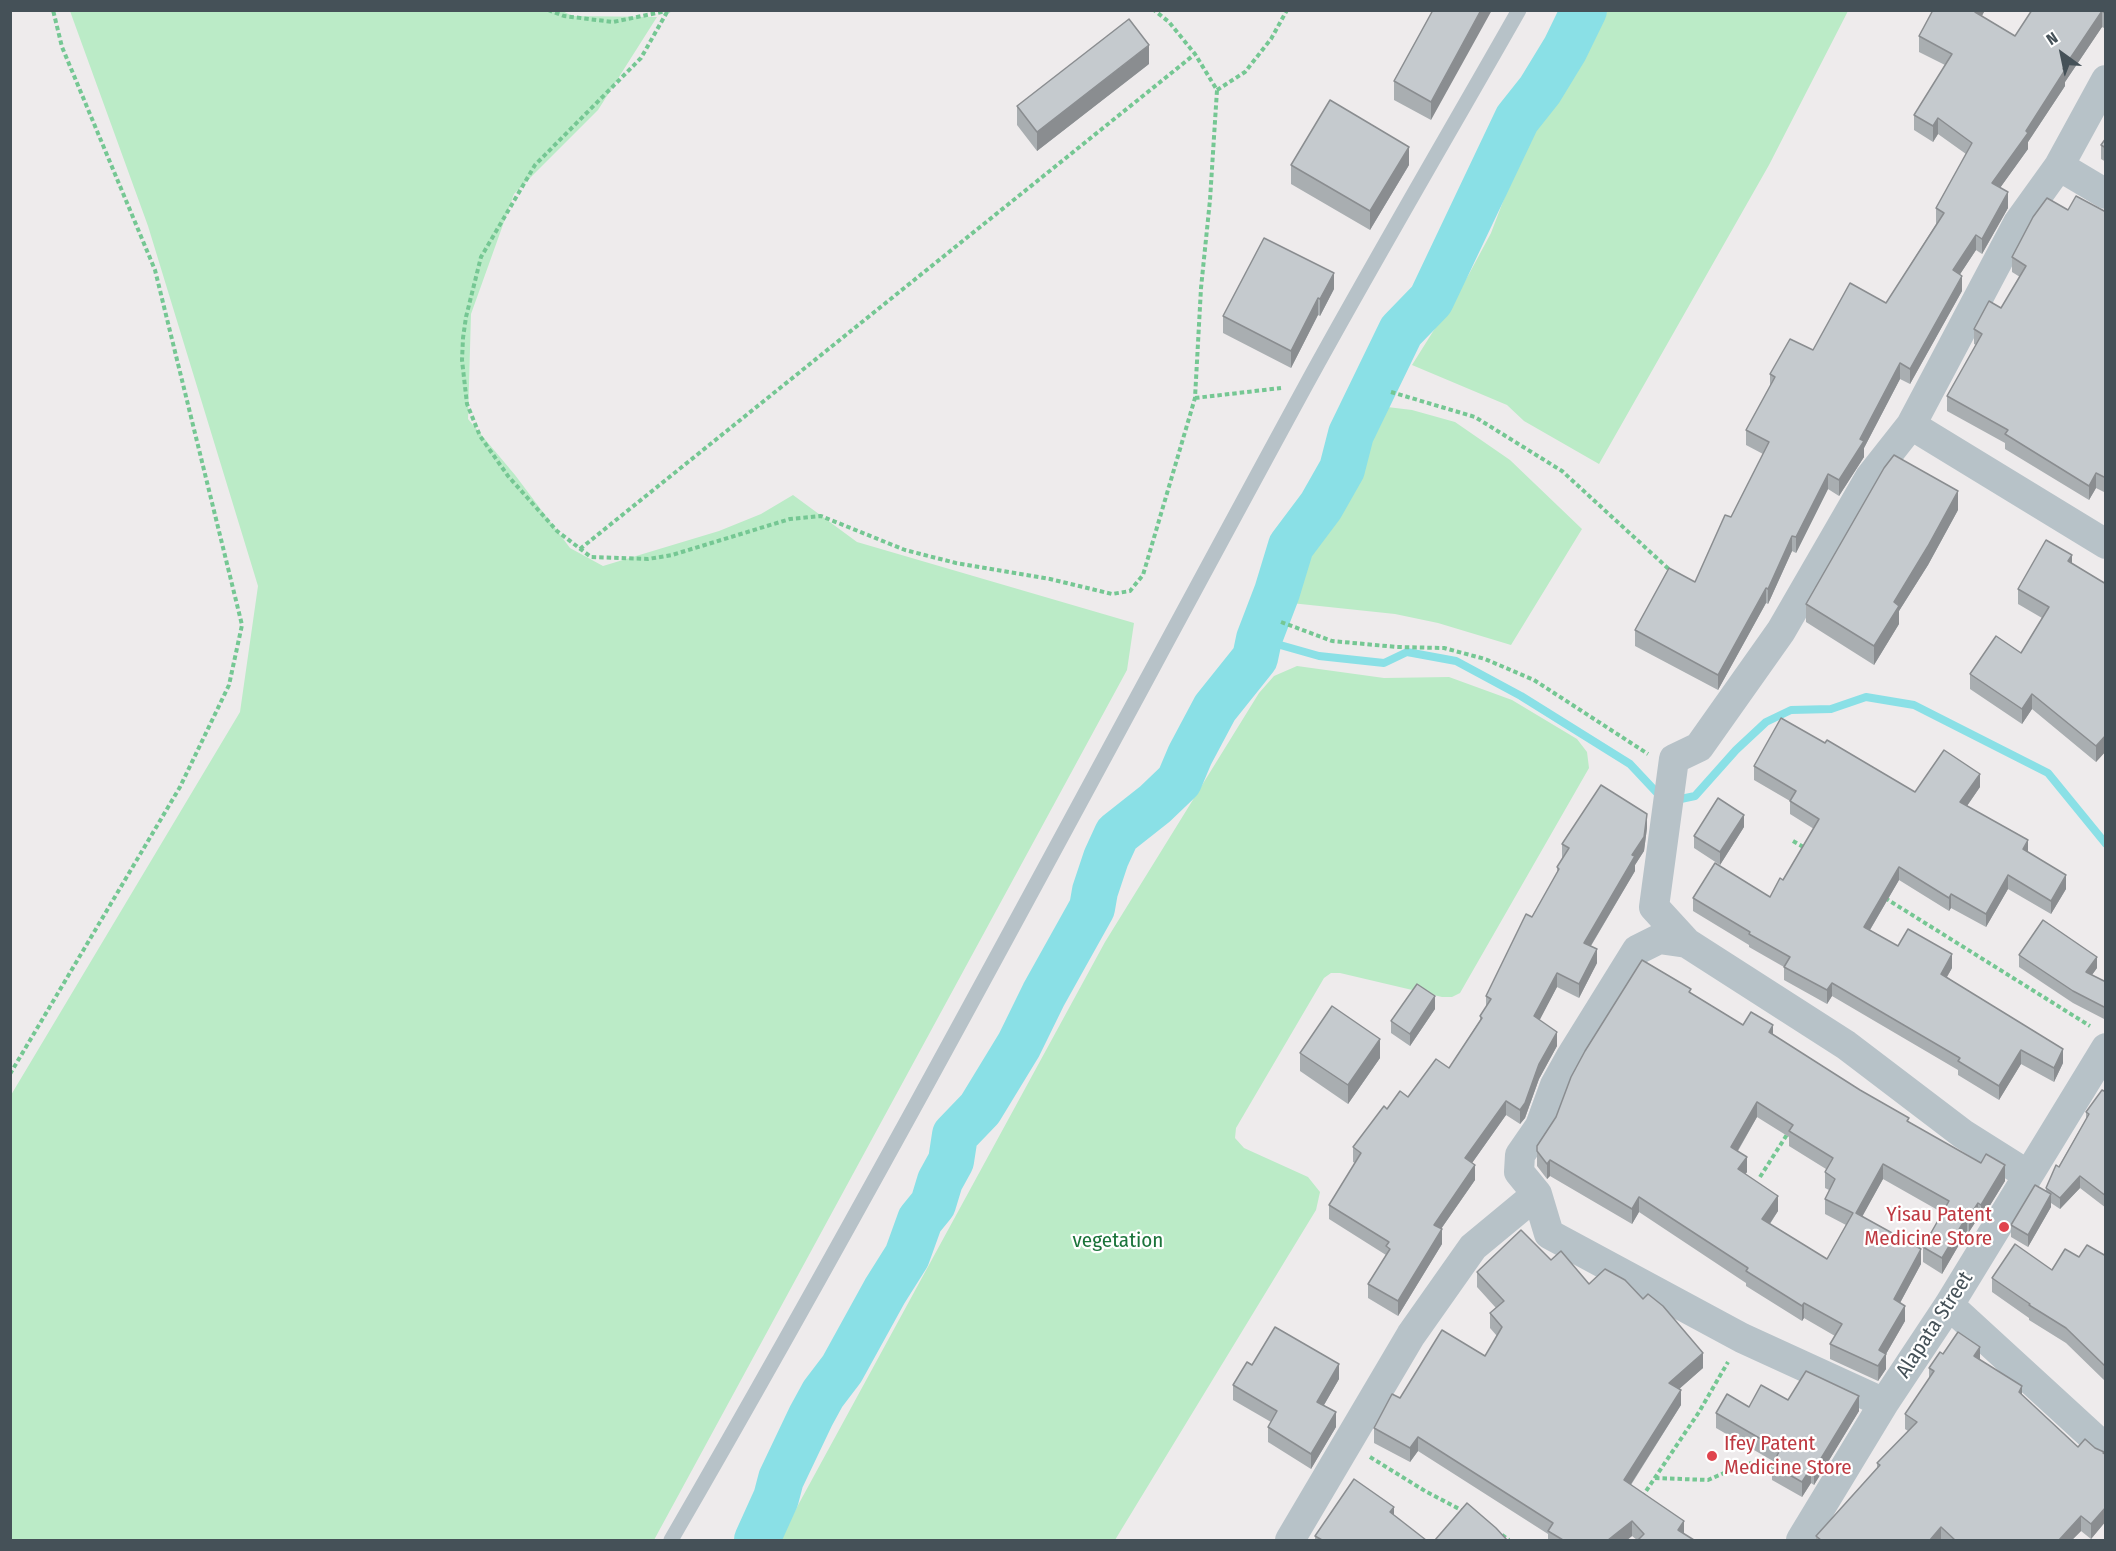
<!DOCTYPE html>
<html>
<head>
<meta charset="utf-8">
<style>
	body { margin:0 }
	#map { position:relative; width:2116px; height:1551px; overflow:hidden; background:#eeebec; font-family:"Fira Sans Condensed",sans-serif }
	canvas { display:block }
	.frame { position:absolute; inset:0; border:12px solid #455158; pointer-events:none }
	.north { position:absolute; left:2032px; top:24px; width:60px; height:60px; -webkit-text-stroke:4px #fff; paint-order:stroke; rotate:327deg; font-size:16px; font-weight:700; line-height:24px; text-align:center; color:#455158 }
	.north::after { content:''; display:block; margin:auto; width:21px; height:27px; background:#455158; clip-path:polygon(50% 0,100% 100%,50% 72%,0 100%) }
</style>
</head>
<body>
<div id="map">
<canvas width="2116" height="1551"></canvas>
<div class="frame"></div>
<div class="north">N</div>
</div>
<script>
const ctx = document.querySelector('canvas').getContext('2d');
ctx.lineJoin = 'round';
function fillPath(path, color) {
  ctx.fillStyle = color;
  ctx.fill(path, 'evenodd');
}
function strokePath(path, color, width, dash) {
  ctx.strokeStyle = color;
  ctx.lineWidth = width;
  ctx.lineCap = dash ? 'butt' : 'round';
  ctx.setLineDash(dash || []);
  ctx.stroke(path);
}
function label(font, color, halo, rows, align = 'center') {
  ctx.font = font + ' "Fira Sans Condensed",sans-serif';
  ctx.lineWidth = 4.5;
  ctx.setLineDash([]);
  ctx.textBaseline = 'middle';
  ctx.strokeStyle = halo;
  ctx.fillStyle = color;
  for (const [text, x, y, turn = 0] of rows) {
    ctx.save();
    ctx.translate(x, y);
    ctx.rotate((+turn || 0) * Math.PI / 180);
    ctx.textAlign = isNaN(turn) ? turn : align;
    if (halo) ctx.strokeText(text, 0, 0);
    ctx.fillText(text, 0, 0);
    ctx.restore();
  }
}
const green = new Path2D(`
	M561,10L572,16L657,17L598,110L514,194L471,314L468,419L515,475L570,548L603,566L719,531L761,514L793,495L857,542L1134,623L1127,670L654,1540H11V1095L240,712L258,586L148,226L70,11Z
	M1599,11H1848L1769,165L1599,464L1524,421L1507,405L1412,365L1469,274L1491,233L1528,136Z
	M1379,406L1412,410L1455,422L1510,460L1582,529L1511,645L1438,623L1395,614L1291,603L1304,530Z
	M1297,666L1384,678L1449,677L1512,700L1577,739L1587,752L1589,768L1460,993L1452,997H1442L1340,973H1331L1324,978L1236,1128L1235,1138L1244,1148L1308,1177L1320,1192L1316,1210L1115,1540H779L1105,942L1259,693L1274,676Z`);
const stream = new Path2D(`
	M1259,639L1319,656L1384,663L1407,652L1456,661L1521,696L1630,764L1660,796
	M1676,800L1695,796L1736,750L1766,722L1791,710L1831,709L1866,697L1914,705L2048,773L2106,844`);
const river = new Path2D(`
	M757,1540L776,1498L781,1479L811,1416L823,1394L842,1369L885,1291L907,1256L920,1220L933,1204L940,1181L951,1161L955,1135L980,1109L1019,1045L1044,994L1092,908L1095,891L1106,858L1117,834L1155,804L1179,781L1190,755L1215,708L1255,658L1259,639L1277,592L1291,546L1321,506L1342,469L1351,434L1401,331L1431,300L1517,119L1540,90L1565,49L1584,10`);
const path = new Path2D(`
	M548,10L564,16L613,22L671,10
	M667,12L641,58L535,165L481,257L466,317L463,338L462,360L467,404L480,436L508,476L557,531L591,557L648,559L672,555L790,519L821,516L905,550L956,563L1050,579L1112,594L1130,591L1143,575L1195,398L1201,288L1210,200L1217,90L1195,54L1169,22L1154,10
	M1217,90L1245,72L1271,39L1287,10
	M1391,392L1475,417L1562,471L1672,572
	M1195,398L1281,388
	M580,549L1195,54
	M1281,622L1332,641L1397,647L1444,648L1485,659L1534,680L1648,754
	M1793,841L1805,848
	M1885,898L2090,1026
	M10,1074L180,787L229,685L242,625L155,270L62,47L53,10
	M1760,1177L1788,1133
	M1370,1457L1425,1491L1465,1512
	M1655,1478L1708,1480L1747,1463L1776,1467
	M1642,1497L1699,1412L1728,1362
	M1502,1535L1509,1540`);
const service = new Path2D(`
	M671,1540C891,1160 1096,771 1306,385C1375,259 1448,135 1519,10`);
const minor = new Path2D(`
	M2059,166L2106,194
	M1911,425L2106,544
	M1687,943L1659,939L1637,950L1570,1058L1555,1085L1540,1126L1520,1155L1519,1172L1537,1194L1549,1234L1742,1338L1884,1403
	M2028,1175L1963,1134L1846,1045L1687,943L1654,907L1674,759L1699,747L1781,631L1870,477L1911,425L2018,223L2059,166L2106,80
	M1949,1305L2106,1449
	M1290,1540L1411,1335L1473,1247L1537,1194
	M1801,1540L1884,1403L1949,1305L2106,1048`);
const wall = new Path2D(`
	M1433,10L1431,120L1394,100V81Z
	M1933,10H1985L1982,16L2015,36L2106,10V29L2102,27L2065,82V86L2028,142V149L2000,188L2008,208L1982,254L1976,250L1960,274L1962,291L1910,384L1900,379L1864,448V457L1839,496L1828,489L1796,553L1792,551L1768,604L1766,603L1718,690L1635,646V630L1695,582L1731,517L1763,454L1746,445V430L1770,387V374L1813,350L1886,303L1936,224V208L1966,154L1938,134L1933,142L1914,130V115L1945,65L1919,52V36Z
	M1149,64L1037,151L1017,125V106Z
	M2106,138V162L2101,159V145Z
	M1291,165H1409L1370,230L1291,184Z
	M2068,210L2106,212V493L2096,488L2089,500L2005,449V443L1947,411V396L1976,345L1974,344V329L2001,308L2020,277L2012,272V257Z
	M1334,289L1320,316L1318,315L1291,368L1223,333V316Z
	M1958,510L1928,565L1899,611V624L1874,665L1806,622V604Z
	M2072,564L2106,584V751L2096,762L2032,709L2022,724L1970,689V674L2021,653L2042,618L2018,604V589Z
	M1754,766L1915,792L1980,787L1967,806L2028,852L2066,889L2051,914L2008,889L1986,927L1951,908L1949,911L1899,880L1870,930L1898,946L1952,968L1947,977L2063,1063L2054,1082L2021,1064L1999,1100L1958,1075V1070L1832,996L1827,1004L1784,980V967L1749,947V945L1693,911V898L1770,897L1783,880L1814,829L1790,814V801L1754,780Z
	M1744,827L1720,865L1694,848V836Z
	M1647,828L1644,851L1635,865V871L1591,946L1597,963L1579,998L1557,987L1539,1020L1557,1046L1539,1079L1525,1118L1520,1124L1506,1115L1472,1163L1475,1180L1441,1229L1442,1244L1398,1316L1368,1298V1284L1386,1255L1329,1219V1205L1355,1163L1353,1162V1147L1387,1109L1408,1097L1449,1068L1480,1020V1016L1486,1007V996L1557,873V867L1562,859V844Z
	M2019,955L2097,968L2092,975L2106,982V1020L2073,1003L2019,967Z
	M1691,993L1743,1025L1773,1035L1909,1122L2005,1181L1981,1220L1978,1218L1969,1232L1967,1231L1942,1274L1923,1262V1247L1943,1213L1883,1179L1862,1216L1921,1264L1900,1303L1905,1321L1886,1354V1369L1878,1381L1830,1359V1344L1835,1336L1804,1318L1802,1321L1746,1286V1283L1639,1212L1632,1224L1550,1176L1547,1179L1537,1166V1146L1556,1117ZM1757,1117L1789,1137V1146L1826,1169L1825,1172V1188L1829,1190L1825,1199V1214L1846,1225L1827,1259L1770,1224L1778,1211L1745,1174L1747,1172L1738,1151Z
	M1435,1009L1410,1046L1391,1033V1021Z
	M1300,1053L1380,1058L1348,1104L1300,1071Z
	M2106,1092V1208L2080,1188L2060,1209L2051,1203V1207L2028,1247L2011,1237V1225L2046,1192V1188L2086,1119V1112Z
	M2106,1256V1382L2066,1343L2029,1320V1318L1992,1292V1278L2052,1270L2079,1257Z
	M1551,1260L1589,1284L1703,1368L1679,1389L1681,1405L1631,1485L1684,1534L1694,1540H1637L1632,1536L1627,1540H1548V1534L1418,1451L1410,1462L1374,1443V1428L1400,1398L1485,1356L1497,1336L1490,1328V1313L1496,1308L1477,1287V1272Z
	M1943,1354L1980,1360L2022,1395L2078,1447L2095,1448L2106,1455V1521L2091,1539L2081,1531L2072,1540H1816V1536L1877,1469V1463L1908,1431L1905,1429V1414L1929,1379V1368Z
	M1252,1365L1339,1379L1324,1405L1336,1427L1311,1469L1268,1442V1427L1271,1422L1233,1400V1385Z
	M1788,1400L1859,1411L1814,1485L1811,1483L1802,1497L1772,1480V1465L1773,1461L1716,1428V1413Z
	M1394,1516L1426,1540H1315V1536Z`);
const shadedWall = new Path2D(`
	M1481,10H1492L1431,120V102Z
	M1976,10H1985L1975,28V12Z
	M2102,11V27L2065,82V86L2028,142V149L1992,199V183L2063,69Z
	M1149,45V64L1037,151V132Z
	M1938,118V134L1933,142V126Z
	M1409,147V165L1370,230V211Z
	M2008,192V208L1982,254V239Z
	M1976,235V250L1953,285V270Z
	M1334,273V289L1320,316V299Z
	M1962,276V291L1910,384V369Z
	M1318,298V315L1291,368V351Z
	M1900,363V379L1864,448V457L1839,496V480Z
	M2096,473V488L2089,500V486Z
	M1828,474V489L1796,553V537Z
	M1958,491V510L1928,565L1899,611V624L1874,665V646L1894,602Z
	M1792,536V551L1768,604V589Z
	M2072,555V570L2068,561Z
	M1766,588V603L1718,690V675Z
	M2032,694V709L2022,724V709Z
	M2106,735V751L2096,762V746Z
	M1980,774V787L1960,816V802Z
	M1647,814V828L1644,851L1635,865V871L1584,957V943L1632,855Z
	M1744,815V827L1720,865V852Z
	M2028,840V854L2023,849Z
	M1899,867V880L1864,940V927Z
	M2008,875V889L1986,927V914Z
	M2066,875V889L2051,914V901Z
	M1951,894V908L1949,911V898Z
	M1597,949V963L1579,998V984Z
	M1952,954V968L1941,987V974Z
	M2097,957V968L2086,983V972Z
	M1557,973V987L1534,1031V1016Z
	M1832,983V996L1827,1004V990Z
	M1435,996V1009L1410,1046V1034Z
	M1773,1025V1040L1769,1032Z
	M1557,1032V1046L1539,1079L1525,1118L1520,1124V1110L1539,1064Z
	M1380,1039V1058L1348,1104V1085Z
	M2063,1049V1063L2054,1082V1068Z
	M2021,1050V1064L1999,1100V1086Z
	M1506,1101V1115L1465,1173V1158Z
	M1757,1102V1117L1731,1162V1147Z
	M1747,1157V1172L1738,1184V1169Z
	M1550,1160V1176L1547,1179V1164Z
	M1883,1164V1179L1856,1228V1213Z
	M1475,1165V1180L1434,1239V1225Z
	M2005,1165V1181L1981,1220V1205Z
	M2080,1176V1188L2060,1209V1198Z
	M2051,1194V1207L2028,1247V1235Z
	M1778,1196V1211L1762,1235V1219Z
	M1639,1197V1212L1632,1224V1209Z
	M1978,1203V1218L1969,1232V1217Z
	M1967,1216V1231L1942,1274V1258Z
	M1442,1229V1244L1398,1316V1301Z
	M1921,1249V1264L1894,1314V1299Z
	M1804,1303V1318L1802,1321V1306Z
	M1905,1306V1321L1886,1354V1369L1878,1381L1879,1350Z
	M1980,1347V1361L1974,1356Z
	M1703,1353V1368L1669,1398V1383Z
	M1339,1364V1379L1317,1417V1402Z
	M2022,1386V1400L2019,1392Z
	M1681,1390V1405L1624,1495V1480Z
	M1859,1396V1411L1814,1485V1470Z
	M1336,1412V1427L1311,1469V1454Z
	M1418,1437V1451L1410,1462V1448Z
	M1811,1468V1483L1802,1497V1482Z
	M1394,1507V1523L1390,1512Z
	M2106,1507V1521L2091,1539V1524Z
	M2081,1516V1531L2072,1540H2059Z
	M1632,1521V1536L1627,1540H1608Z
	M1684,1521V1535L1678,1530Z
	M1941,1527V1540H1930Z`);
const building = new Path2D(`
	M1433,10H1481L1431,102L1394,81Z
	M1933,10H1976L1975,12L2015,36L2032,10H2106V14L2102,11L2063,69L2065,70L2026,131L2028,133L1992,183L2008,192L1982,239L1976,235L1953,270L1962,276L1910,369L1900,363L1860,439L1864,441L1839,480L1828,474L1796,537L1792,536L1768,589L1766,588L1718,675L1635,630L1669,568L1695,582L1725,515L1731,517L1769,442L1746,430L1775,377L1770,374L1790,339L1813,350L1850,283L1886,303L1944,213L1936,208L1972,143L1938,118L1933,126L1914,115L1952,54L1919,36Z
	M1129,19L1149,45L1037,132L1017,106Z
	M1330,100L1409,147L1370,211L1291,165Z
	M2106,138V148L2101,145Z
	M2076,196L2106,212V478L2096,473L2089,486L2005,434L2008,430L1947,396L1982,334L1974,329L1989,301L2001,308L2026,266L2012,257L2033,217L2047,198L2068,210Z
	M1264,238L1334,273L1320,299L1318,298L1291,351L1223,316Z
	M1894,455L1958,491L1928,546L1894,602L1899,606L1874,646L1806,604L1884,468Z
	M2046,540L2072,555L2068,561L2106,584V735L2096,746L2032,694L2022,709L1970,674L1996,636L2021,653L2049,607L2018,589Z
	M1781,718L1825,743L1827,740L1915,792L1944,750L1980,774L1960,802L2028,840L2023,849L2066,875L2051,901L2008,875L1986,914L1951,894L1949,898L1899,867L1864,927L1898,946L1908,929L1952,954L1941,974L2063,1049L2054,1068L2021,1050L1999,1086L1958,1061L1960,1058L1832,983L1827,990L1784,967L1790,957L1749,934L1750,932L1693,898L1715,863L1770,897L1780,878L1783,880L1819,819L1790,801L1796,791L1754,766Z
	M1601,785L1647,814L1644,837L1632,855L1635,856L1584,943L1597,949L1579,984L1557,973L1534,1016L1557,1032L1539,1064L1525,1103L1520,1110L1506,1101L1465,1158L1475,1165L1434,1225L1442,1229L1398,1301L1368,1284L1390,1249L1386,1246L1389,1242L1329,1205L1361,1153L1353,1147L1384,1106L1387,1109L1400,1091L1408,1097L1436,1059L1449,1068L1482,1018L1480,1016L1491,999L1486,996L1526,914L1532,917L1559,869L1557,867L1569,848L1562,844Z
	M1718,798L1744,815L1720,852L1694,836Z
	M2043,920L2097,957L2086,972L2106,982V1008L2073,991L2019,955Z
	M1642,960L1691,989L1689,992L1743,1025L1751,1012L1773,1025L1769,1032L1860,1090L1909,1118L1907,1121L1981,1163L1986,1154L2005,1165L1981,1205L1978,1203L1969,1217L1967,1216L1942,1258L1923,1247L1949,1201L1883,1164L1856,1213L1921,1249L1894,1299L1905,1306L1879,1350L1886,1354L1878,1366L1830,1344L1842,1324L1804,1303L1802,1306L1746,1271L1748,1268L1639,1197L1632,1209L1550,1160L1547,1164L1537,1151V1146L1556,1117L1571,1077L1585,1051ZM1757,1102L1793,1125L1789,1131L1833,1158L1825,1172L1835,1179L1825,1199L1853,1213L1827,1259L1762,1219L1778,1196L1738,1169L1747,1157L1731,1147Z
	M1417,984L1435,996L1410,1034L1391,1021Z
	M1332,1006L1380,1039L1348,1085L1300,1053Z
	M2102,1090L2106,1092V1196L2080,1176L2060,1198L2046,1188L2056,1165L2059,1167L2089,1114L2086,1112Z
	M2035,1185L2051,1194L2028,1235L2011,1225Z
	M1521,1230L1551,1260L1561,1251L1589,1284L1605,1269L1625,1280L1643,1299L1648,1294L1663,1306L1703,1353L1669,1383L1681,1390L1624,1480L1684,1521L1678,1530L1694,1540H1638L1644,1534L1632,1521L1608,1540H1563L1548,1531L1553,1523L1418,1437L1410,1448L1374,1428L1392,1394L1400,1398L1442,1330L1485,1356L1502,1327L1490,1313L1504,1301L1477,1272Z
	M2015,1244L2052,1270L2065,1249L2079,1257L2087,1245L2106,1256V1367L2066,1328L2029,1305L2030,1304L1992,1278Z
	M1275,1327L1339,1364L1317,1402L1336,1412L1311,1454L1268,1427L1277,1411L1233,1385L1247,1362L1252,1365Z
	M1958,1332L1980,1347L1974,1356L2022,1386L2019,1392L2078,1447L2085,1439L2095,1448L2104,1452L2103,1453L2106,1455V1507L2091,1524L2081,1516L2059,1540H1955L1941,1527L1930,1540H1821L1816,1536L1880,1465L1877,1463L1917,1422L1905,1414L1934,1371L1929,1368L1940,1352L1943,1354Z
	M1806,1371L1859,1396L1814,1470L1811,1468L1802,1482L1772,1465L1780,1450L1716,1413L1727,1394L1749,1407L1761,1385L1788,1400Z
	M1354,1479L1394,1507L1390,1512L1426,1540H1322L1315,1536Z
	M1467,1503L1496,1528L1507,1540H1435Z`);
const markers = [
	[2004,1227,6,"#e0444e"],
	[1712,1456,6,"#e0444e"]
];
const healthNames = [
	["Yisau Patent",1992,1215],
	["Medicine Store",1992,1239],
	["Ifey Patent",1724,1444,"left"],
	["Medicine Store",1724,1468,"left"]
];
const parkNames = [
	["vegetation",1118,1241]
];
const streetNames = [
	["Alapata Street",1935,1325,-57]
];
fillPath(green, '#bbebc7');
strokePath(stream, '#8ae0e6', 8);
strokePath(river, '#8ae0e6', 46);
strokePath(path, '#75c793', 4, [4.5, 3]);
strokePath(service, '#b7c2c8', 15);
strokePath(minor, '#b7c2c8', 30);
fillPath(wall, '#a9aeb1');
fillPath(shadedWall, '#8a8d90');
fillPath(building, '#c5cace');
strokePath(building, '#8a8d90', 1.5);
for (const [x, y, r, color] of markers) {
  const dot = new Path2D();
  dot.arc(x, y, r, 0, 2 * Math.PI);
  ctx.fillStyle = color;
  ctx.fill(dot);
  strokePath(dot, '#fff', 2);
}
label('21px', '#be3a42', '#fff', healthNames, 'right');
label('21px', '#1b743b', '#fff', parkNames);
label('21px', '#455158', '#fff', streetNames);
</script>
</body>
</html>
